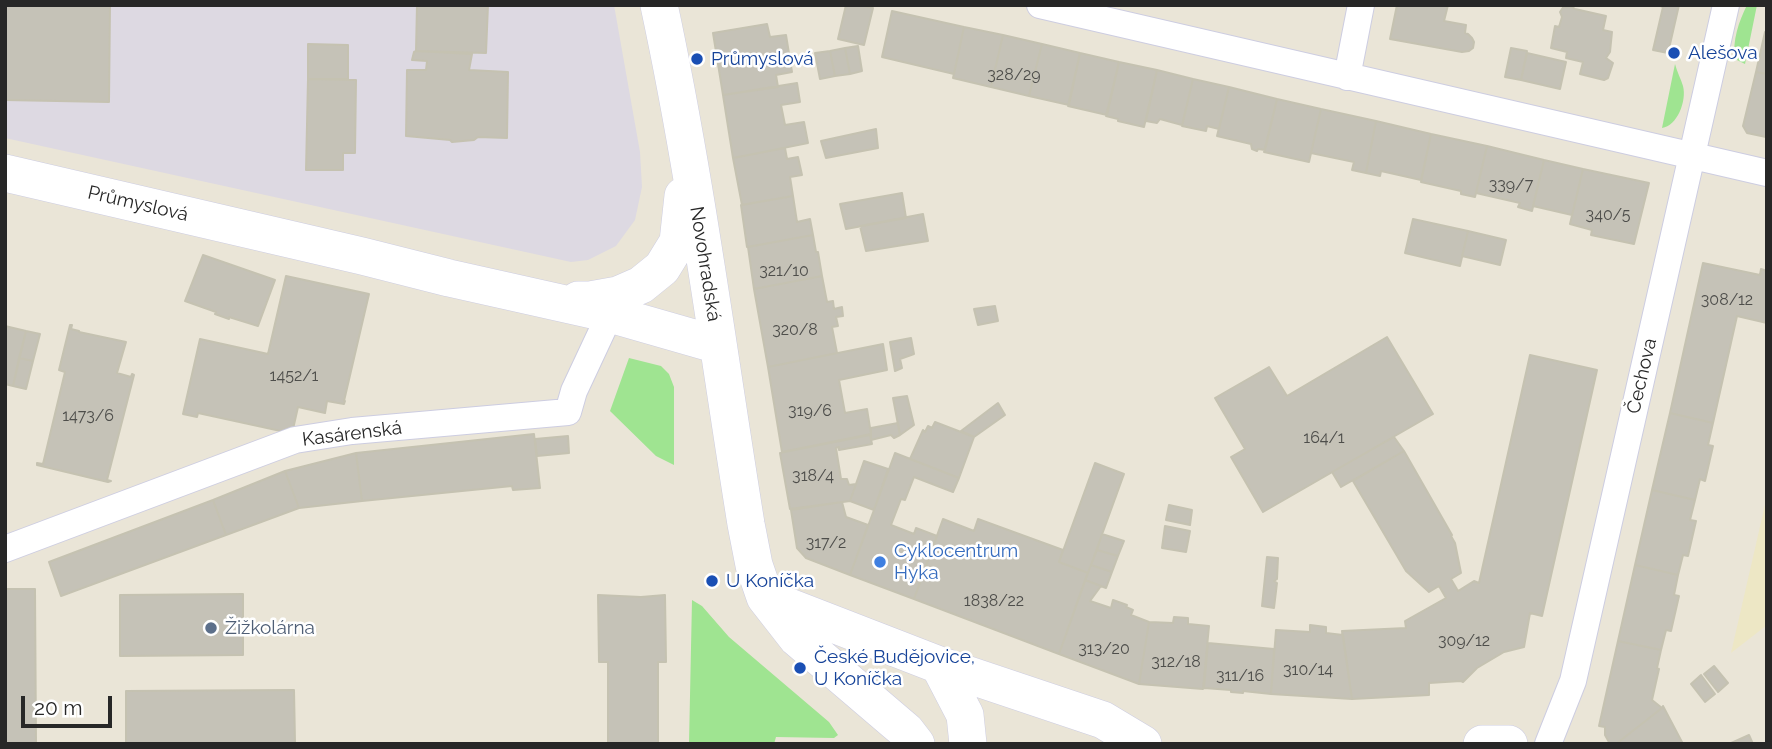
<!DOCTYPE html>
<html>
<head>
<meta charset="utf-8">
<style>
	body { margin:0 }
	#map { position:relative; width:1772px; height:749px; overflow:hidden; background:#eae5d7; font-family:Raleway,sans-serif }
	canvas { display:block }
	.frame { position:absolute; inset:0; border:7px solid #272727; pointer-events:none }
	.scale { position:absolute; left:21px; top:696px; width:91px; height:32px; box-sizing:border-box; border:4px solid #272727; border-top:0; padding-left:9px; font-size:21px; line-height:24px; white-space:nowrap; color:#272727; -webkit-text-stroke:5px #fff; paint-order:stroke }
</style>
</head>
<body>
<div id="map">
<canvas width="1772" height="749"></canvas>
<div class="frame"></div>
<div class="scale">20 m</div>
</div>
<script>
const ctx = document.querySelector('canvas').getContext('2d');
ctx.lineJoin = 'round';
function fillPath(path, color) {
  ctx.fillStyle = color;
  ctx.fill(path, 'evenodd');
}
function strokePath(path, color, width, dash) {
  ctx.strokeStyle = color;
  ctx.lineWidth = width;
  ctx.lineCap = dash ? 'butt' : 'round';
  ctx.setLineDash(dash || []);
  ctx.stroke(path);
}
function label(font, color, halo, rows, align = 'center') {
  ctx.font = font + ' Raleway,sans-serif';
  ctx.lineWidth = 5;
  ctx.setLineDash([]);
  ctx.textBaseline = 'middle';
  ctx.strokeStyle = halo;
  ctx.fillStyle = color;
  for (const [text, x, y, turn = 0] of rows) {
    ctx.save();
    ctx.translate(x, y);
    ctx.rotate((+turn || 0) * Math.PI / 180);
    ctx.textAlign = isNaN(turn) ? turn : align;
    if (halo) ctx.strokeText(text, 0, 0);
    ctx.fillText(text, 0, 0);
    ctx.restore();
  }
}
const industrial = new Path2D(`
	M5,5H614L640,152L642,187L635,220L616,246L588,260L571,262L5,138Z`);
const education = new Path2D(`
	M1767,496V625L1731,653Z`);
const green = new Path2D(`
	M1747,5H1757L1745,64L1735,59C1732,41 1739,21 1747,5Z
	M1675,64C1677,72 1681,79 1683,86C1687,101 1677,126 1662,128Z
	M629,358L661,366L669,374L674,387V465L656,456L610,411Z
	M692,600L702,606L729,637L829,722L838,735L834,738L776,737L774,744H689Z`);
const building = new Path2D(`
	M5,5H110L109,102L5,100Z
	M417,5H488L486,53L416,51Z
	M846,5H861L873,8L864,45L838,39Z
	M1397,5H1448L1444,21L1466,25L1465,33L1468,34L1472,38L1474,42L1473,48L1469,51L1462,52L1390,39Z
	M1658,5H1679L1668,53L1653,50L1663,7Z
	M1564,6L1566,7L1571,6L1575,9L1606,16L1603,30L1612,32L1610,52L1606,58L1613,63L1608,78L1604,80L1580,74L1583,62L1566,58L1567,52L1551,48L1555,26L1559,27L1562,17L1560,12Z
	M892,11L964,27L954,74L882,57Z
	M767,24L770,37L786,35L792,72L776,75L778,87L723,95L713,33Z
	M964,27L1003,35L991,87L953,78Z
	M1765,32L1767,33V74L1756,72Z
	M1003,35L1042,44L1029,96L991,87Z
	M308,44L348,45V79H308Z
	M1042,44L1080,53L1069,105L1029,96Z
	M858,46L862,71L850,74L845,48Z
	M845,48L850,74L835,76L830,51Z
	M1511,48L1527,51L1521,80L1505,77Z
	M416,51L472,54L469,70L508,72L507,138L478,137L474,140L452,142L450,140L406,136L407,70H426L427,61L412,60L414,52Z
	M830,51L835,76L820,79L815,53Z
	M1080,53L1119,62L1107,115L1068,106Z
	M1527,53L1566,62L1560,89L1521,80Z
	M1119,62L1157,70L1144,127L1118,121V119L1106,116Z
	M1157,70L1193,79L1182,125L1160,119L1157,123L1146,121Z
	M1756,72L1767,74L1766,137L1747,133L1743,126Z
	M308,79L356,80L355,153H343V170H306Z
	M1193,79L1229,87L1219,129L1207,126L1206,131L1182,126Z
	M797,83L800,102L781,105L785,125L804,122L808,143L733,158L723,95Z
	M1229,87L1277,99L1265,150L1258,149L1257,151L1252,149L1251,144L1217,136Z
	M1277,99L1321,109L1309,162L1264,152Z
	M1321,109L1376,121L1366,173L1352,170L1354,162L1311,153Z
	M1376,121L1431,134L1421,180L1381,171L1380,176L1366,173Z
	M876,129L878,148L826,158L821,141Z
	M1431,134L1487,146L1475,197L1461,194V191L1421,182Z
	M1487,146L1544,160L1532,211L1518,207L1520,203L1476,193Z
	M785,148L787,159L798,157L802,175L790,177L793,196L742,205L733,158Z
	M1544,160L1583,169L1572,215L1533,206Z
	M1583,169L1649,183L1634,244L1591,235L1592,230L1570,224Z
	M902,193L906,218L846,229L840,204Z
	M793,196L797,222L810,219L813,235L747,247L741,205Z
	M923,214L928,241L866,251L860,226Z
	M1413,219L1468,231L1460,266L1405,253Z
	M1468,231L1506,240L1500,265L1462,256Z
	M813,235L816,252H818L822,276L754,289L748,247Z
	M203,255L275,280L258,326L229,317V319L215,314L216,312L185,301Z
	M1703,263L1760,275L1761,269L1767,271V323L1737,316L1713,423L1670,413Z
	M286,276L369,294L344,401H345L344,404L327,401L325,413L298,407L291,438L290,433L198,413L197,417L183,414L200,339L268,354Z
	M822,276L827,302L833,301L834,309L842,307L843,316L836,317L838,326L832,327L837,353L768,367L754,289Z
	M995,306L998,321L978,325L974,309Z
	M70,325H72L71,329L79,331V332L126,342L117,373L131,377L132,374L134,375L107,480L111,481L108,482L37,465V463L43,464L65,372L59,370Z
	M5,326L26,331L13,386L5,384Z
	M26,331L40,334L33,361L19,358Z
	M1387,337L1433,414L1263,512L1231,457L1245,449L1215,398L1269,367L1287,396Z
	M911,338L914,354L900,359L902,368L895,371L890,342Z
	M883,344L887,370L839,380L845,413L867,409L871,434L782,452L768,367Z
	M1530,355L1597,370L1542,616L1530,613L1524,647L1504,652L1477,668L1463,682L1461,681L1429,683V695L1352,699L1342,631L1406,628L1405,621L1446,598L1439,586L1429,592L1406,571L1353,481L1404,451L1452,535L1451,536L1455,543L1461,573L1451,579L1458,591L1474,581L1479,583Z
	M19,358L33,361L26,389L13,386Z
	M907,396L914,425L900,435L893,398Z
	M998,403L1005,415L974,437L961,431Z
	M1670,413L1713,423L1708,445L1713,446L1705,481L1700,479L1695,500L1652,490Z
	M935,422L974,437L959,478L910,459L923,430L925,432L928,426L932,428Z
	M898,423L900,435L894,438L891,435L871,440V428Z
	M534,434L540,488L513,490L512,486L362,501L356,453Z
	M870,435L872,444L839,450V447L836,448L841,479H847L849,485L856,484L850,501L790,509L780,453Z
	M568,436L569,453L537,456L535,439Z
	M1394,437L1404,451L1341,487L1332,472Z
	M356,453L362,501L299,508L285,471Z
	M895,453L959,478L953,492L914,477L905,500L901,499L891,525L914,534L916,528L937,536L914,599L850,575Z
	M864,461L888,469L874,510L850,501Z
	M1095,463L1124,474L1088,573L1059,562Z
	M285,471L299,508L226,535L213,500Z
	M1652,490L1695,500L1690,520L1696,521L1688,556L1683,555L1678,575L1635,565Z
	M213,500L226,535L61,596L49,562Z
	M842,502L846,517L868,525L850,575L806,558L797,548L791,510Z
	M1169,505L1192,510L1190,525L1166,520Z
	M943,519L974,531L978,519L1063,550L1059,562L1088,573L1059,654L914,599Z
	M1165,526L1190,531L1186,552L1162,548Z
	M1102,534L1124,541L1118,556L1097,550Z
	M1097,550L1118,556L1112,572L1091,565Z
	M1267,557L1278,558L1277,579L1274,581L1277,583L1274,608L1262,606Z
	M1091,565L1112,572L1106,588L1085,580Z
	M1635,565L1678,575L1674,595L1679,596L1671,631L1666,630L1661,650L1618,641Z
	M1085,580L1101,586L1090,601L1111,608L1113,600L1127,605L1126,607L1133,610L1131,615L1149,622L1139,684L1059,654Z
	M5,589H35L36,744H5Z
	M243,594V655L120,656V595Z
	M598,595L641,597L665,595L666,662H658V744H608V662H599Z
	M1174,617L1188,618V624L1209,626L1203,689L1139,684L1149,622L1173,623Z
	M1310,625L1326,627V633L1343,635L1352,699L1271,694L1276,630L1310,632Z
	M1618,641L1661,650L1657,668L1659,669L1652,700L1662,708L1616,744H1610L1605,735V727L1599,726Z
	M1208,643L1274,649L1271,694L1243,691V693L1231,692V690L1204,688Z
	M1714,666L1728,683L1718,692L1704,674Z
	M1701,675L1715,694L1705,702L1691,684Z
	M294,690L295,743L126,744V691Z
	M1663,706L1683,744H1616L1662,708Z
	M1749,735L1753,744H1729Z`);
const street = new Path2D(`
	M1040,5L1767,173
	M1347,77L1361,5
	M5,549L295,440L352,431L568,412L574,391L610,314
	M1548,744L1573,681L1726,5`);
const secondary = new Path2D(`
	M659,5C696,177 718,351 746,524L754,565L765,597L797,638L893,720L906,731L916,744
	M5,173L362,256L449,278L610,314L718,345
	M578,300H590L618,295L641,285L662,268L678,242L683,196
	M766,598L939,665L1103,720L1143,744
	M939,665L965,715L968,744
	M1482,744H1509`);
const markers = [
	[1674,53,7,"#1a4fb4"],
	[697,59,7,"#1a4fb4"],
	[880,562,7,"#3f7fe0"],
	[712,581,7,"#1a4fb4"],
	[211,628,7,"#5c6f8a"],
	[800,668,7,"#1a4fb4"]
];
const numberNames = [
	["328/29",1014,75],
	["339/7",1511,185],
	["340/5",1608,215],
	["321/10",784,271],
	["308/12",1727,300],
	["320/8",795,330],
	["1452/1",294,376],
	["319/6",810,411],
	["1473/6",88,416],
	["164/1",1324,438],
	["318/4",813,476],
	["317/2",826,543],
	["1838/22",994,601],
	["309/12",1464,641],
	["313/20",1104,649],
	["312/18",1176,662],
	["310/14",1308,670],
	["311/16",1240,676]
];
const transitNames = [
	["Alešova",1688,53],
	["Průmyslová",711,59],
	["U Koníčka",726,581],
	["České Budějovice,",814,657],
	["U Koníčka",814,679]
];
const streetNames = [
	["Průmyslová",138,204,13],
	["Novohradská",705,264,81],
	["Čechova",1642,376,-77],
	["Kasárenská",352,434,-7]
];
const shopNames = [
	["Cyklocentrum",894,551],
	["Hyka",894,573]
];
const serviceNames = [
	["Žižkolárna",225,628]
];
fillPath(industrial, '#ddd9e2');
fillPath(education, '#ede7c5');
fillPath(green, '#9fe491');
fillPath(building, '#c5c2b7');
strokePath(building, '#c5c2b1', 2);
strokePath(street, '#cdcde1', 28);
strokePath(secondary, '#cdcde1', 38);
strokePath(street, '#fff', 26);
strokePath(secondary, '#fff', 37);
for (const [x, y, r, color] of markers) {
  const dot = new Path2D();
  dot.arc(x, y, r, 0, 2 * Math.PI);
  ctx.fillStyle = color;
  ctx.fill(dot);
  strokePath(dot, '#fff', 2.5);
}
label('16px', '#4e4e4b', null, numberNames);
label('19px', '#164399', '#fff', transitNames, 'left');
label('19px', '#272727', '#fff', streetNames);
label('19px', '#366cbe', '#fff', shopNames, 'left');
label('19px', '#4e5e75', '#fff', serviceNames, 'left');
</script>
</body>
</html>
